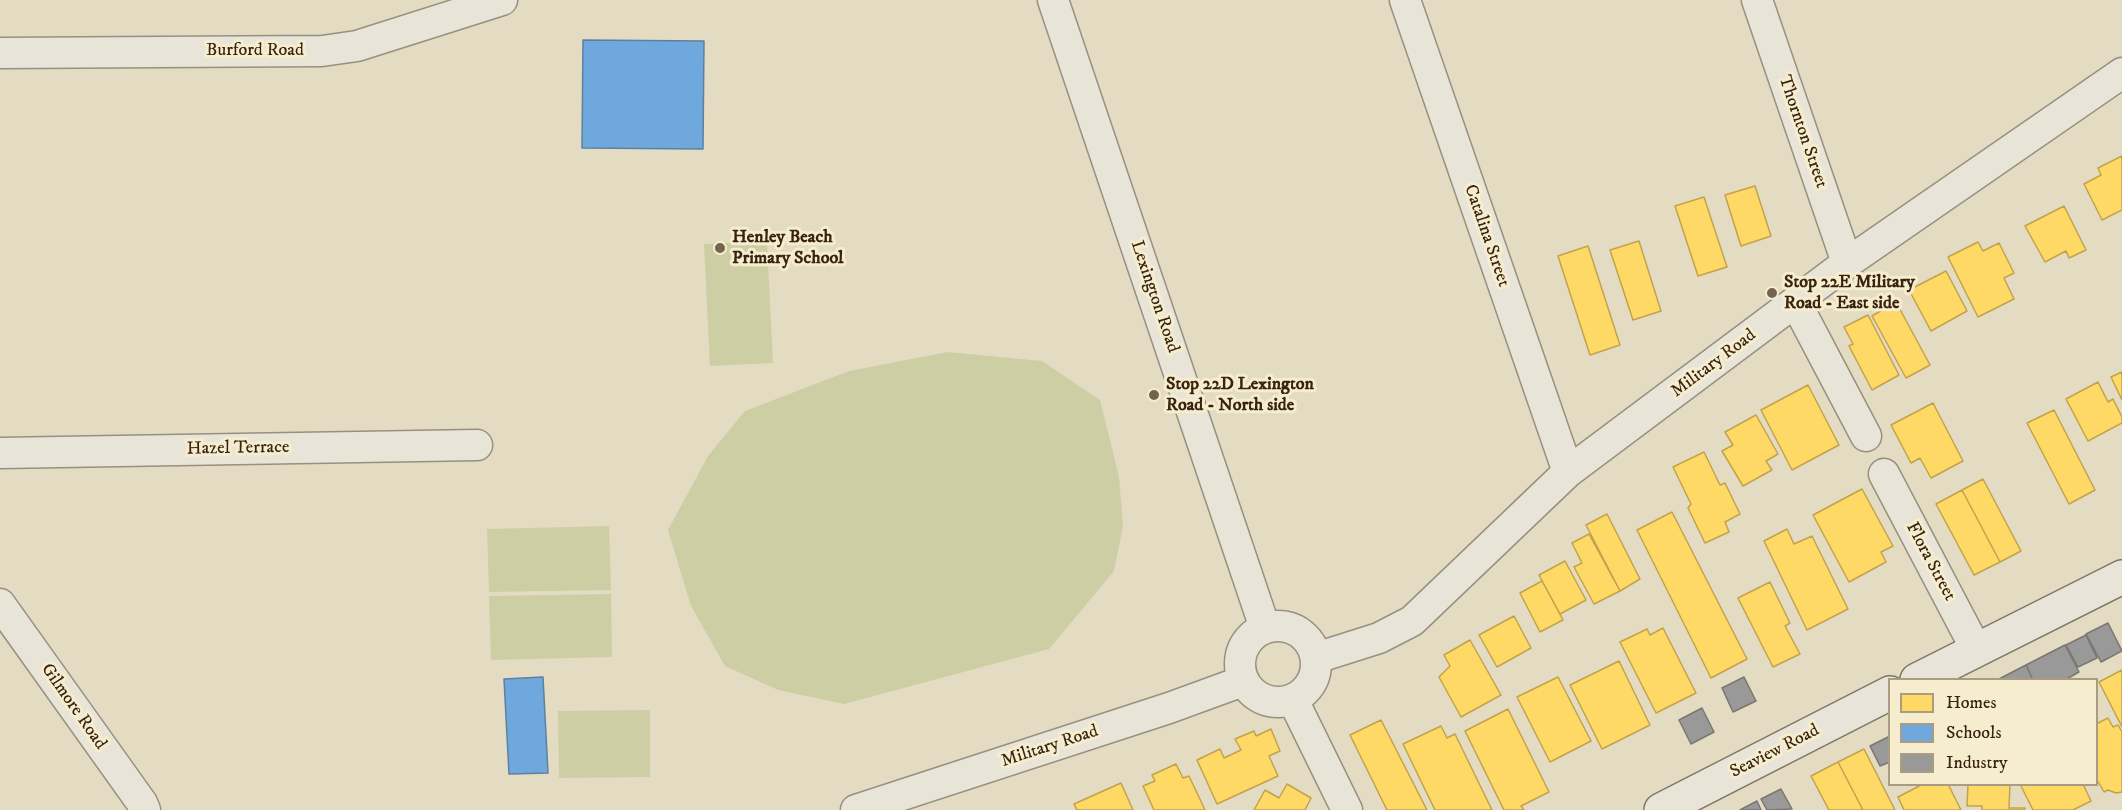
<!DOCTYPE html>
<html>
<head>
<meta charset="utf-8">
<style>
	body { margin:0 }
	#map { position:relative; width:2122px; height:810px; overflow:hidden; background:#e3dcc2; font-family:"IM FELL DW Pica",serif }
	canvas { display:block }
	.legend { position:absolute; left:1888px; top:678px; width:210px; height:108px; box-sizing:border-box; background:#f6edcf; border:2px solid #aa9c83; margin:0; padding:8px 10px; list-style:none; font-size:18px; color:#382311 }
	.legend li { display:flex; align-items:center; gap:12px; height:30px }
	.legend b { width:30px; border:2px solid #aa9c83 }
</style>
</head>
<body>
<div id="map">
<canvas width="2122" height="810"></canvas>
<ul class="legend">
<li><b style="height:16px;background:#ffd966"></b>Homes</li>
<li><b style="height:16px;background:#6fa8dc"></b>Schools</li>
<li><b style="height:16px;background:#999"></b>Industry</li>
</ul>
</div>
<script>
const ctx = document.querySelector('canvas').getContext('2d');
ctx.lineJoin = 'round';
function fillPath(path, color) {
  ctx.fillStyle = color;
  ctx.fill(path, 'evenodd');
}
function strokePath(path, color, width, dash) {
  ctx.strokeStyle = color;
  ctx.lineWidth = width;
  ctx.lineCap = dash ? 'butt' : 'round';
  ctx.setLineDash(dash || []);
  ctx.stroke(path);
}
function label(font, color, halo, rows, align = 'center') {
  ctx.font = font + ' "IM FELL DW Pica",serif';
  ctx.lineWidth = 6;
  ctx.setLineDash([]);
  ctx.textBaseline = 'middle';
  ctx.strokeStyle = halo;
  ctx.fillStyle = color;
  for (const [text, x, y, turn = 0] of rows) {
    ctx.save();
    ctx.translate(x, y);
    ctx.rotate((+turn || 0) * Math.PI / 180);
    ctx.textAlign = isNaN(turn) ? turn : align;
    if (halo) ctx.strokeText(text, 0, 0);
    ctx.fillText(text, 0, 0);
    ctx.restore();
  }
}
const green = new Path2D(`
	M767,241L773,363L710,366L704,244Z
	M948,352L1042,361L1100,400L1119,477L1123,526L1114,571L1049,649L844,704L778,690L725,666L691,606L668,530L708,456L745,411L849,371Z
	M609,526L611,590L489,592L487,529Z
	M611,594L612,657L491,660L489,596Z
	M650,710V777L559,778L558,711Z`);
const homes = new Path2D(`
	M2122,156V210L2102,220L2084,184L2101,175L2098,168Z
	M1755,186L1771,236L1741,246L1725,195Z
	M1704,197L1727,267L1698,276L1675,206Z
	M2064,206L2086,250L2069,258L2066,251L2045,262L2025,226Z
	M1639,241L1661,311L1633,320L1610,250Z
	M1978,242L1983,251L1999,243L2014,273L2004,278L2014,299L1978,317L1948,257Z
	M1588,246L1620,345L1590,355L1558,256Z
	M1946,271L1967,311L1931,331L1909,290Z
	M1896,302L1930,365L1906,378L1872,316Z
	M1868,315L1899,375L1872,390L1849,346L1853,344L1844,327Z
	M2122,372V400L2111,377Z
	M2098,382L2108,402L2113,399L2122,417V423L2088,441L2066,399Z
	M1808,385L1839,445L1792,470L1761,410Z
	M1933,403L1963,461L1931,478L1920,458L1911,463L1891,425Z
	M2054,410L2095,490L2069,504L2027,423Z
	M1756,415L1778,454L1766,461L1772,470L1743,486L1722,451L1733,445L1725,432Z
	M1704,452L1720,485L1725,483L1740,514L1725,522L1729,532L1705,543L1688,508L1691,504L1673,467Z
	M1983,479L2021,551L2000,562L1962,490Z
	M1862,489L1893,546L1881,552L1886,562L1849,582L1813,515Z
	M1962,490L2000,562L1974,575L1936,504Z
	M1672,512L1747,659L1711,678L1637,530Z
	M1607,514L1640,579L1620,591L1586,525Z
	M1787,529L1794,544L1812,536L1848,609L1807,630L1764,541Z
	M1589,534L1620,591L1594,604L1574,567L1582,563L1572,543Z
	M1565,561L1586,600L1560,614L1539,575Z
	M1542,581L1563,620L1540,632L1520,593Z
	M1770,582L1790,623L1785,626L1800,654L1773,667L1738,598Z
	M1514,616L1531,648L1497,667L1479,635Z
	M1663,628L1696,693L1656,713L1620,642L1647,629L1650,635Z
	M1470,640L1501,695L1461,717L1439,677L1450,666L1444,655Z
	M1619,661L1650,725L1602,749L1570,685Z
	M2122,670V727L2099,682Z
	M1558,677L1591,741L1550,762L1517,697Z
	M1508,709L1549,792L1521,806L1524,810H1504L1465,731Z
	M2108,718L2113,727L2118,725L2122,732V792L2116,793L2108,790L2104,792L2096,778V724Z
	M1381,720L1427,810H1387L1350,735Z
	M1441,726L1447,738L1455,734L1492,810H1435L1403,744Z
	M1271,729L1280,751L1269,756L1278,776L1217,804L1197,760L1220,749L1224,758L1241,750L1235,739L1254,731L1256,736Z
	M1864,749L1895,810H1863L1838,762Z
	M1838,762L1863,810H1829L1811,776Z
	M1176,764L1183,778L1189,776L1205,810H1154L1143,786L1155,781L1152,775Z
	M1121,783L1133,810H1077L1074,804Z
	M1287,784L1311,798L1305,810H1254L1265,790L1279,798Z
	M1923,784H1948L1961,810H1904L1898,797Z
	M1968,784H2010L2009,808H2025V810H1982V806H1967Z
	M2023,784H2083L2091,801L2073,810H2033L2021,786Z`);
const schools = new Path2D(`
	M583,40L704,41L703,149L582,148Z
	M543,677L548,773L509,774L504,679Z`);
const industry = new Path2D(`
	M2108,623L2122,651L2101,662L2086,634Z
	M2086,635L2097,658L2078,667L2066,645Z
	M2065,645L2079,672L2065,680H2033L2026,665Z
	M2026,665L2033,680H1997Z
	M1744,677L1756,701L1733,712L1722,688Z
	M1702,708L1714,732L1691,744L1679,720Z
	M1890,736V762L1880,766L1870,746Z
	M1781,789L1792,809L1767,810L1761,799Z
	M1757,801L1761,810H1740Z`);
const street = new Path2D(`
	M1053,0L1265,628
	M1405,0L1568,472
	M1757,0L1847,263
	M0,53L322,51L357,46L502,0
	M1792,306L1797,305L1866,436
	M0,453L477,445
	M1884,474L1976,649
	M0,604L142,803L145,810
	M1240 664a38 38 0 1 1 76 0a38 38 0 1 1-76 0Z
	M1316,658L1379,638L1412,621L1568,472L1847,263L2122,73
	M1293,700L1347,810
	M856,810L1169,708L1243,681`);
const secondary = new Path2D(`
	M1917,680L2122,577
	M1661,810L1890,693`);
const markers = [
	[720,248,6,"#74644f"],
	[1772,293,6,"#74644f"],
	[1154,395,6,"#74644f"]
];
const streetNames = [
	["Burford Road",255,51],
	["Thornton Street",1802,132,71],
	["Catalina Street",1486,236,71],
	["Lexington Road",1154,297,71],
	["Military Road",1714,364,-37],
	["Hazel Terrace",238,449,-1],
	["Flora Street",1930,562,62],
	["Gilmore Road",73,707,55],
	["Military Road",1050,747,-18],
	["Seaview Road",1775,752,-27]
];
const poiNames = [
	["Henley Beach",732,238],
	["Primary School",732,259],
	["Stop 22E Military",1784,283],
	["Road - East side",1784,304],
	["Stop 22D Lexington",1166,385],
	["Road - North side",1166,406]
];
fillPath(green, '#cecea4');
fillPath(homes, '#ffd966');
strokePath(homes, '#c3a24c', 1.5);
fillPath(schools, '#6fa8dc');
strokePath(schools, '#5e809f', 1.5);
fillPath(industry, '#999');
strokePath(industry, '#7c7670', 1.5);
strokePath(street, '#97907f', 33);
strokePath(secondary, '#7e7768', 36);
strokePath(street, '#e8e4d8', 30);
strokePath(secondary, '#e8e4d8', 33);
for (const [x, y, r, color] of markers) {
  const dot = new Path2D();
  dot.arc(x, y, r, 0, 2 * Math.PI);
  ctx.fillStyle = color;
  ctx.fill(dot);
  strokePath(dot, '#f6edcf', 2);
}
label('18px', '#382311', '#f6edcf', streetNames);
label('bold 18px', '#382311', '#f6edcf', poiNames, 'left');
</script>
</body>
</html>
